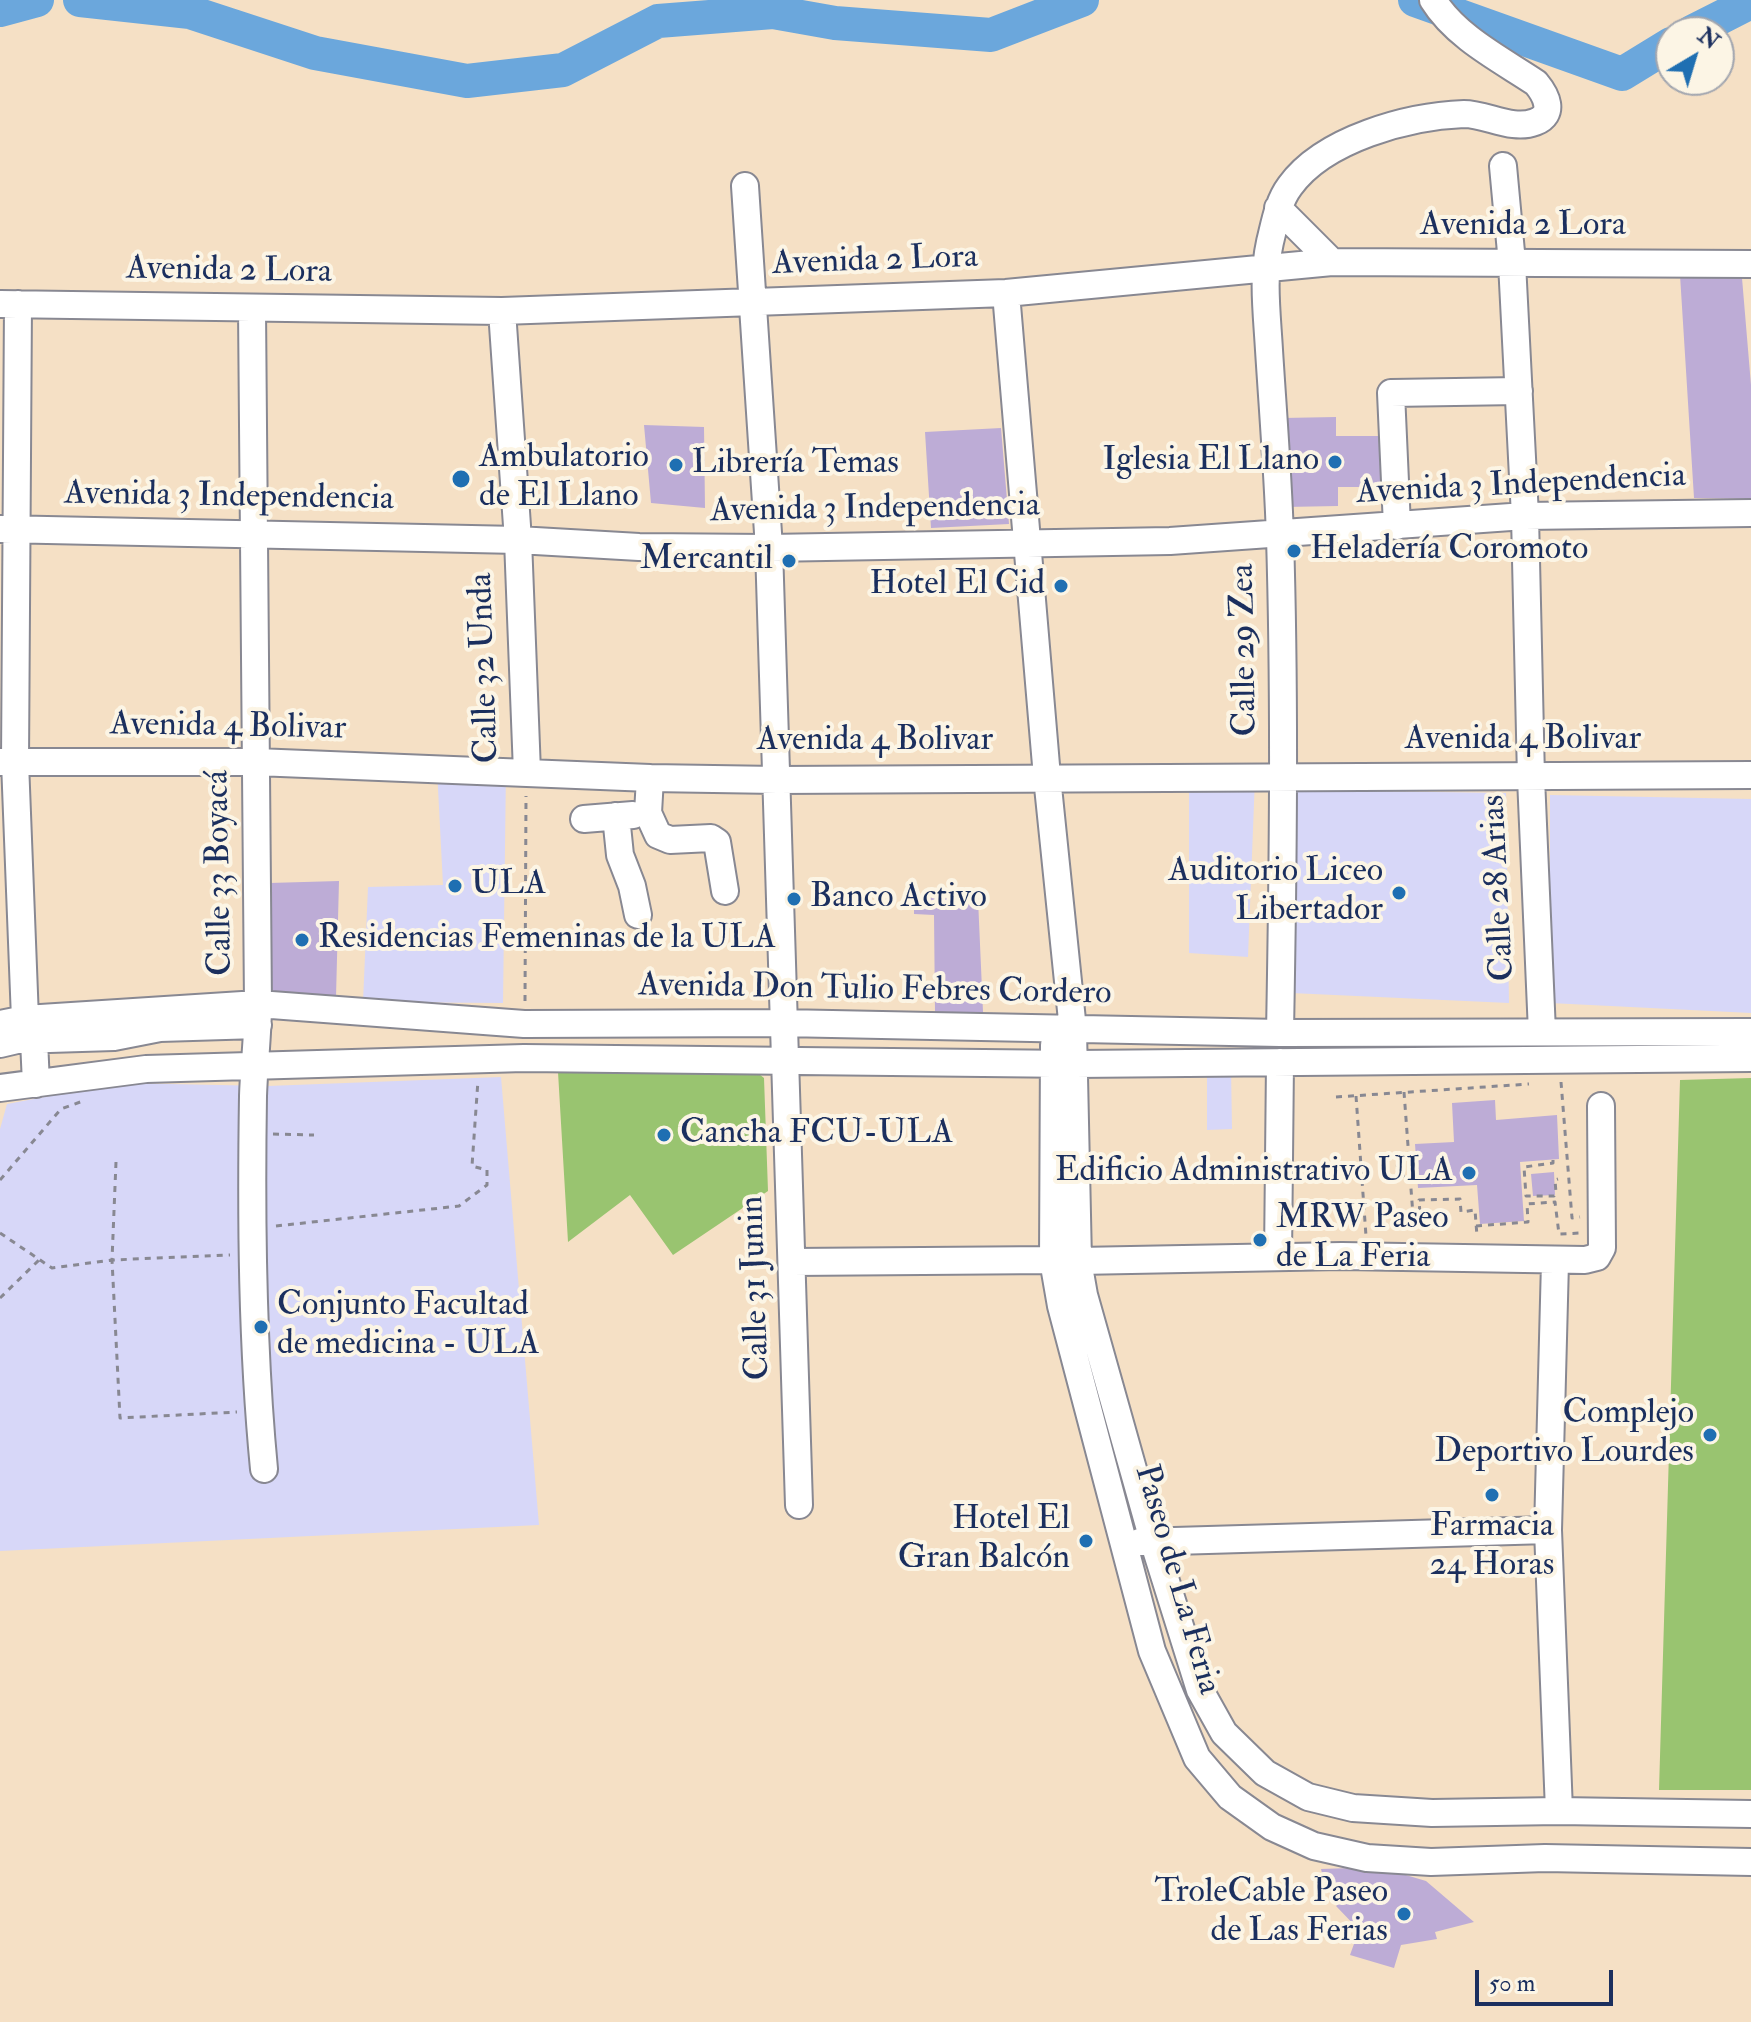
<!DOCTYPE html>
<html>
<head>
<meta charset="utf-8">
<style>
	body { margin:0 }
	#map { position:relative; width:1751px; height:2022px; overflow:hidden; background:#f5e0c5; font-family:"IM FELL Double Pica",serif }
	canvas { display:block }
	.north { position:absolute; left:1655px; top:16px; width:80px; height:80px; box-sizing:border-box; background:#fcf5e5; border:2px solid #a2a6af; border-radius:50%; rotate:38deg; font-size:22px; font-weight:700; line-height:32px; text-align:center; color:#1b2f5e }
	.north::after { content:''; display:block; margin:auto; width:28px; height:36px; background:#1f6fb2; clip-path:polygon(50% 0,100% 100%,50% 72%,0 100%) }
	.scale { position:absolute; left:1475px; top:1970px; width:138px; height:36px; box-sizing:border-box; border:4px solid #1b2f5e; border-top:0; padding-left:10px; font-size:24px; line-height:28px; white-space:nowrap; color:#1b2f5e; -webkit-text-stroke:6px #fcf5e5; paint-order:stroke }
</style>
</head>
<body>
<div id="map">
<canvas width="1751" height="2022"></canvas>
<div class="north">N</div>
<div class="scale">50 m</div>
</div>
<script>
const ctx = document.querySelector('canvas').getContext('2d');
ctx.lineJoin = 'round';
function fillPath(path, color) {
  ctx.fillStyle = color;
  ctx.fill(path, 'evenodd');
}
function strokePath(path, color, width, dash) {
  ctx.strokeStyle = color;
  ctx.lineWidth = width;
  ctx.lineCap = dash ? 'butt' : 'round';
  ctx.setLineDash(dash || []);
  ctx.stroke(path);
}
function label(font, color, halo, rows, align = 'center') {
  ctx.font = font + ' "IM FELL Double Pica",serif';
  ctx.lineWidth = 8;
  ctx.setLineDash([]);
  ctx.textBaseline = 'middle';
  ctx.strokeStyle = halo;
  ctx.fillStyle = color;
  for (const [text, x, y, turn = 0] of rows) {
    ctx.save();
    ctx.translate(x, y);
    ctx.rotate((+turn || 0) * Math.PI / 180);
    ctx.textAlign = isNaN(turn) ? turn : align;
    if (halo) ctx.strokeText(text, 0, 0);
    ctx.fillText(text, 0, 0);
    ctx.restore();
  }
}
const built = new Path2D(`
	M437,769H506L503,1003L363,1002L368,887L443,885Z
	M1255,778L1248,957L1189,953V779Z
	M1291,790L1506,793L1509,1003L1291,993Z
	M1550,795L1751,799V1013L1550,1003Z
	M1207,1067H1231L1232,1129L1207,1130Z
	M501,1077L539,1525L0,1551V1129L7,1104L119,1083L268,1086Z`);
const green = new Path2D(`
	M558,1072L759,1074L764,1078L768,1191L673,1255L630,1195L568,1242Z
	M1751,1078V1790H1659L1680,1080Z`);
const river = new Path2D(`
	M80,0L190,12L315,53L467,81L563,70L658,21L773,12L835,23L991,35L1082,0
	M1415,0L1622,74L1671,44
	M0,10L37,0
	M1692,32L1751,2`);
const building = new Path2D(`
	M1680,275L1742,278L1751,385V499L1694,498Z
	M1336,417V436H1385L1386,487H1338V506L1285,507L1283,418Z
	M644,425L704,427L705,508L651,503Z
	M1001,428L1009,524L931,528L925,432Z
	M339,881L336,997H264L269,883Z
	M914,897L978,899L983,1012L935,1013L934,915L914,914Z
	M1495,1100L1496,1120L1557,1115L1559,1159L1520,1162L1524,1221L1480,1224L1477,1185L1418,1188L1415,1144L1454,1142L1452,1103Z
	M1554,1172L1555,1195L1533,1196L1531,1174Z
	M1379,1867L1426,1881L1474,1922L1435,1932L1437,1939L1401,1945L1394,1968L1350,1955L1359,1930L1336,1906L1341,1902L1325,1886L1321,1869Z`);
const path = new Path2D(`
	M525,1001L526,796
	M1561,1082L1572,1218L1580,1217
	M1404,1092L1409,1159L1397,1160L1398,1176H1410L1413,1215L1417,1216L1420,1214L1419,1200L1460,1199L1461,1212L1475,1210L1477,1236
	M1356,1096L1366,1236
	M1336,1097L1529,1084
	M273,1134L314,1135
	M1553,1160V1163L1524,1167L1526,1196H1554L1556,1193L1555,1180L1558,1179
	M116,1162L112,1260L120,1418L237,1412
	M0,1180L61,1109L83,1101
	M276,1226L459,1206L487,1185V1170L472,1166L478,1080
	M1476,1226L1528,1222L1527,1204L1555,1202L1559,1234L1581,1233
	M0,1233L52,1268L112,1260L230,1255
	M0,1298L40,1259`);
const minor = new Path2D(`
	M1503,166L1512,263L1525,516L1531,778L1542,1032
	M745,186L769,548L799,1505
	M1278,208L1332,262
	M1006,293L1047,777L1073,1030L1078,1261L1084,1295L1153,1540L1200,1690L1224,1733L1265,1773L1308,1797L1353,1808L1432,1813L1559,1811L1751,1814
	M0,304L502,311L1006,293L1332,262L1751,264
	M18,304L15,762L25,1019L34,1040L36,1084
	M252,309L258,1004C258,1035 254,1065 253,1096C251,1220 252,1345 264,1469
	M502,311L518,540L527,772
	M1397,526L1391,393L1519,391
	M0,529L518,540L639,547L769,548L1170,541L1525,516L1751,513
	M0,762H256L650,778L777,780L1751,775
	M650,778L648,813L658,835L670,840L711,838L717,842L725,891
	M616,816L620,855L632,886L638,915
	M584,819L633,815
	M0,1024L25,1019L258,1004L524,1024L782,1023L1280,1033L1751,1032
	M1280,1033C1283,867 1285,703 1280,537C1278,475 1273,413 1269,350C1267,314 1262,278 1270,242C1275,222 1278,202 1290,186C1324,139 1408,116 1464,114C1487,114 1512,131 1535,122C1556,114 1546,95 1536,83C1500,59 1456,37 1433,0
	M0,1044L17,1040L114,1037L160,1028L258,1025
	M1054,1045L1053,1260L1061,1306L1152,1651L1197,1758L1230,1797L1272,1827L1314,1846L1367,1858L1431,1862L1545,1858L1751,1862
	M0,1088L146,1069L524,1058L1075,1064L1751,1058
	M1278,1257L1280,1062
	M1078,1261L1342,1256L1585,1260L1597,1257L1602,1248L1601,1106
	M792,1262L1053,1260
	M1555,1262L1548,1530L1559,1811
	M1140,1542L1548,1530`);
const markers = [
	[1335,462,8,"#1f6fb2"],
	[676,465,8,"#1f6fb2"],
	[461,479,10,"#1f6fb2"],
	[1294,551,8,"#1f6fb2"],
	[789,561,8,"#1f6fb2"],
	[1061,586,8,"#1f6fb2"],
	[455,886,8,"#1f6fb2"],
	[1399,893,8,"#1f6fb2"],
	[794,899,8,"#1f6fb2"],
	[302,940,8,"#1f6fb2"],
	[664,1135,8,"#1f6fb2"],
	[1469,1173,8,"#1f6fb2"],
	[1260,1240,8,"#1f6fb2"],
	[261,1327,8,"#1f6fb2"],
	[1710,1435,8,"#1f6fb2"],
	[1492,1495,8,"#1f6fb2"],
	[1086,1541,8,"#1f6fb2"],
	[1404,1914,8,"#1f6fb2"]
];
const streetNames = [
	["Avenida 2 Lora",1523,227],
	["Avenida 2 Lora",875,262,-2],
	["Avenida 2 Lora",229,272,1],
	["Avenida 3 Independencia",1521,486,-3],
	["Avenida 3 Independencia",229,498,1],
	["Avenida 3 Independencia",875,510,-1],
	["Calle 29 Zea",1246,650,-91],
	["Calle 32 Unda",486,668,-92],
	["Avenida 4 Bolivar",228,728,1],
	["Avenida 4 Bolivar",1523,741],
	["Avenida 4 Bolivar",875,742],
	["Calle 33 Boyacá",221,873,-91],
	["Calle 28 Arias",1500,888,-93],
	["Avenida Don Tulio Febres Cordero",875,991,1],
	["Calle 31 Junin",757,1288,-92],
	["Paseo de La Feria",1176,1580,74]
];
const poiNames = [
	["Ambulatorio",479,459],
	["de El Llano",479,498],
	["Iglesia El Llano",1319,462,"right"],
	["Librería Temas",692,465],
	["Heladería Coromoto",1310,551],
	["Mercantil",773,561,"right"],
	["Hotel El Cid",1045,586,"right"],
	["Auditorio Liceo",1383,873,"right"],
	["Libertador",1383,912,"right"],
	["ULA",471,886],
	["Banco Activo",810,899],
	["Residencias Femeninas de la ULA",318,940],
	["Cancha FCU-ULA",680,1135],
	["Edificio Administrativo ULA",1453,1173,"right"],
	["MRW Paseo",1276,1220],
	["de La Feria",1276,1259],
	["Conjunto Facultad",277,1307],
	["de medicina - ULA",277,1346],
	["Complejo",1694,1415,"right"],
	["Deportivo Lourdes",1694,1454,"right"],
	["Hotel El",1070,1521,"right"],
	["Gran Balcón",1070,1560,"right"],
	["Farmacia",1492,1528,"center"],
	["24 Horas",1492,1567,"center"],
	["TroleCable Paseo",1388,1894,"right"],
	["de Las Ferias",1388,1933,"right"]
];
fillPath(built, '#d7d7f8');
fillPath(green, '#99c470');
strokePath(river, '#6ba7dc', 34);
fillPath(building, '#bdacd6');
strokePath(minor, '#888892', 30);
strokePath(path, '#888892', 3, [6, 6]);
strokePath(minor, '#fff', 26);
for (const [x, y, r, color] of markers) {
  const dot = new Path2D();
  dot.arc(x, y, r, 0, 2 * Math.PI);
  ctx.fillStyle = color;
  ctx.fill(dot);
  strokePath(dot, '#fcf5e5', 3);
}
label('34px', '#1b2f5e', '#fcf5e5', streetNames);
label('34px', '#1b2f5e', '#fcf5e5', poiNames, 'left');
</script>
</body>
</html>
